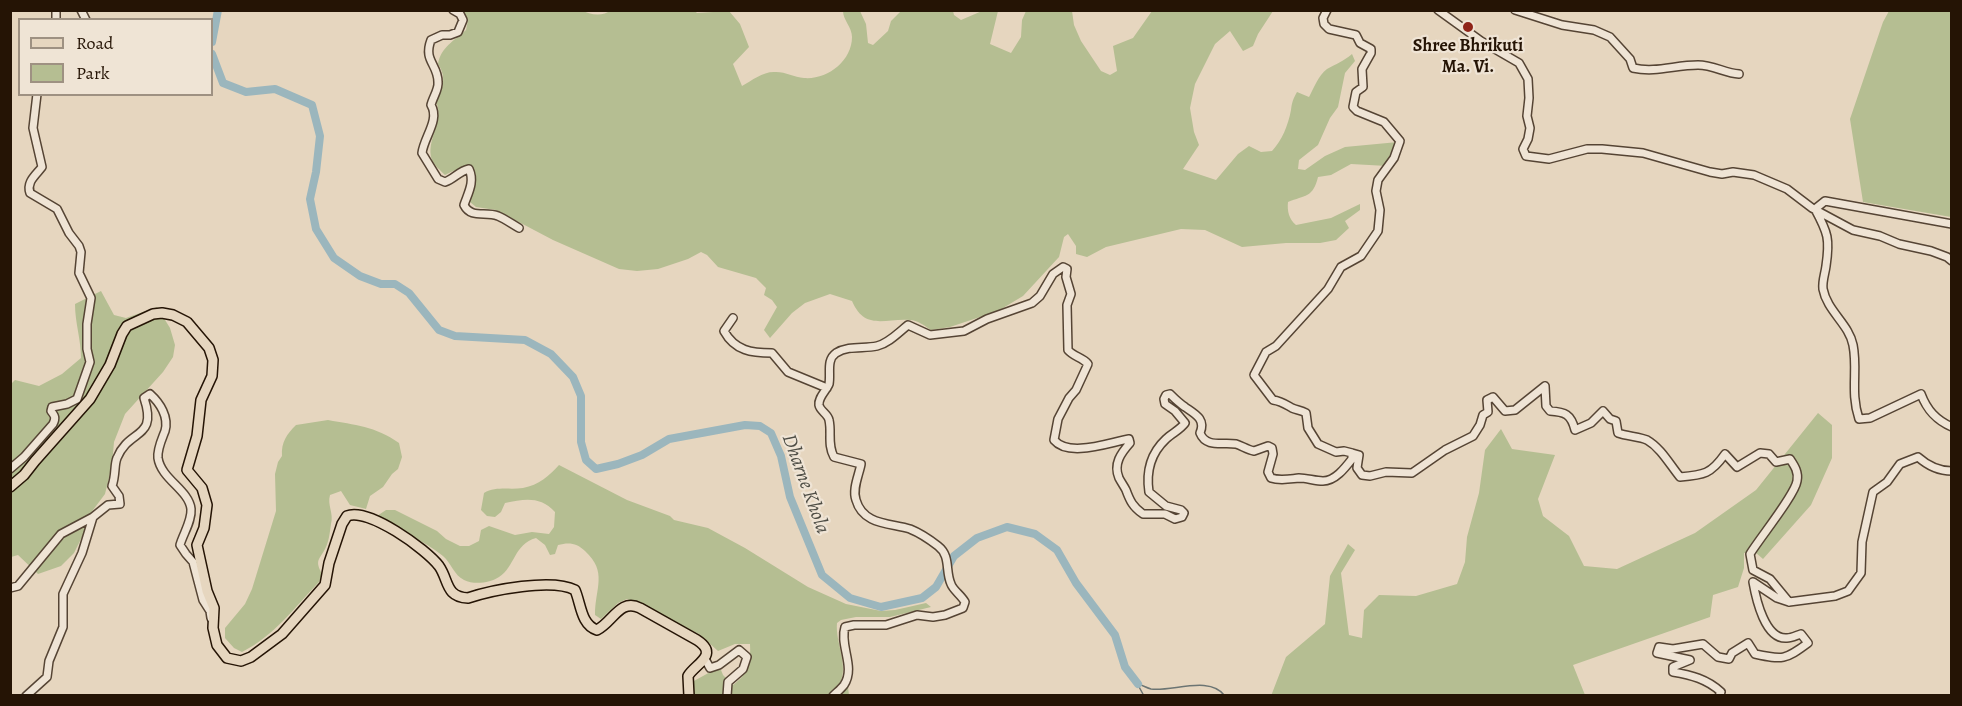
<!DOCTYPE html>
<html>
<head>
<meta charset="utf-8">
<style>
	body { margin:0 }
	#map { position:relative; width:1962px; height:706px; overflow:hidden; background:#e6d6bf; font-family:Alegreya,serif }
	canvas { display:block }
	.frame { position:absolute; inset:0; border:12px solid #251405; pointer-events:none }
	.legend { position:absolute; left:18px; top:18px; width:195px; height:78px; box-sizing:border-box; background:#efe4d5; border:2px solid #9e9182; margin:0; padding:8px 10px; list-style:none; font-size:18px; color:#251405 }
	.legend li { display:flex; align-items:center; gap:12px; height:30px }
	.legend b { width:30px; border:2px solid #9e9182 }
</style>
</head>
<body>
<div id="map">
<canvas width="1962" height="706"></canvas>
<div class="frame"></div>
<ul class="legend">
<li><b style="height:8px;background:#e6d6bf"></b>Road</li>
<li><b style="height:16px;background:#b5be92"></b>Park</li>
</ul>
</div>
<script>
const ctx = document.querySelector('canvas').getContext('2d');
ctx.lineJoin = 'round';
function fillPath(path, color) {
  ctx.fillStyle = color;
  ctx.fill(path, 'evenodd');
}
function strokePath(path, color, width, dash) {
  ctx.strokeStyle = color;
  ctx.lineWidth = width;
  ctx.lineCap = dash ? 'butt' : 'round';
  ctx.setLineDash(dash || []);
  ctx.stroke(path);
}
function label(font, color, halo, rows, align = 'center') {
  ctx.font = font + ' Alegreya,serif';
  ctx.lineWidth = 4.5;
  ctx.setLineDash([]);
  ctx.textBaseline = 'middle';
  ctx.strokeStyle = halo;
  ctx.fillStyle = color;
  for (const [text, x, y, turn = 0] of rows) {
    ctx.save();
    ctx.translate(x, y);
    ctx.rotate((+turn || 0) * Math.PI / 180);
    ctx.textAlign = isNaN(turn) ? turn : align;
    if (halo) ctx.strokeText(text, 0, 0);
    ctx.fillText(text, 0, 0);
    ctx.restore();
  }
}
const green = new Path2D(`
	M461,10H581C590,15 603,17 611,10H694L697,13L729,11L740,24L749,47L733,64L742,86C753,80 763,71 776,72C786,72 794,77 804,78C827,80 852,61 852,37C852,27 843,20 843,11H860L866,24L868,43L873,45L888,31L891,21L901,11H953L954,15L961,20L982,11H998L990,44L1011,53L1021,37L1022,20L1026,11H1072L1074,25L1081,41L1101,71L1110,75L1117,71L1113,46L1133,38L1152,11H1273L1258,34L1253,46L1243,51L1230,31L1215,44L1195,84L1190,108L1194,132L1199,145L1183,169L1216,180L1238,154L1249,146L1261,152L1272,151C1282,140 1288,126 1291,110C1292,102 1293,99 1297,92L1309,97C1314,88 1318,76 1327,69C1336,64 1344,61 1352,54L1355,61L1345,73L1338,107L1330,118L1318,145L1299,160L1298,169L1305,170L1325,156L1345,147L1398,142L1387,166L1351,164L1331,175L1318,177C1313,198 1305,195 1288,202C1287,211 1289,219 1296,225L1331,218L1360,204V210L1345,221L1349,228L1336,240L1320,243H1286L1242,247L1205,230L1181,229L1106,247L1087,257L1076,254V246L1068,234L1064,237L1059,257L1023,296L998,311L950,327L931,330C925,326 917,320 910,320C885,318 865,331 852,301L830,294L805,303L792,313L770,338L764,330L777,307L772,300L764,295L766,288L756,278L718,267L707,255L701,252L688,259L658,269L637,271L619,269L553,240L496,210L476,207L470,202L472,175L469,169L453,171L445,175C441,171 434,165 432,160C425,141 445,120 436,102C443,89 447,77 438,64C441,47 454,41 466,30L468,20Z
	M1889,11H1951V217L1863,202L1850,119L1883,22Z
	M101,291L114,315L126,318L157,307L170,328L175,345L173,357L163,372L125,414L114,442L112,465L105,494L90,514L83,535L74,553L61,566L38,574L18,555L11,557V384L15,380L39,386L62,374L81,358C81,339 75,323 75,304Z
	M1818,413L1832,425V458L1811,505L1763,559L1755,552L1744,553V568L1738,587L1713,595L1710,617L1573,665L1585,695L1271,696L1286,657L1325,624L1330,576L1348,544L1355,550L1341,573L1349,635L1362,638L1364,610L1379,595L1416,596L1457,584L1465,562L1467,537L1479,493L1485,450L1501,429L1512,449L1555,455L1538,499L1543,516L1569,536L1584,566L1617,569L1695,533L1756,490Z
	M328,420C355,425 375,426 399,443L402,457L398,469L392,474L383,487L370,496L366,509L350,505L341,491L330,495C327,505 334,513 331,524C330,531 329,541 326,547C320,560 314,559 322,574L319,582C295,607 274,636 242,652L234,648L225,638V628L245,604L252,589L276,511L275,474L278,462L282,456C281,442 287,434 296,425Z
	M559,465L627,500L670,516L674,520L708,528L745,548L808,587L846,604L881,611L895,610L926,603L931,607L890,617H856L841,620L837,623C835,642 849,665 840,683L848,687L849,695H693L692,682L714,670H721L723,675L733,685C748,674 751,663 750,644H735L718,651L699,634L627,599L618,603L601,619L595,615C595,588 608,572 585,551C577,543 569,542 558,545L555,554L550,555L545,545L536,538C514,544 515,567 499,577C490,583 474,585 464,580C454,575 451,563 443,556C422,539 397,530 374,518L386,510H395L437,531L446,539L460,546H469L479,541L481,530L489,526L515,535L532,532L549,534L554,527L555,512C540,496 525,499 505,503L501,512L495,517L487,516L481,510L484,493C496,486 509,490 523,488C539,485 549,476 559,465Z`);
const stream = new Path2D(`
	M1138,684C1142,685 1147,688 1151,689C1172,692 1210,675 1225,696
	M1138,685L1144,696`);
const river = new Path2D(`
	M212,42L218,10
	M212,54L223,83L246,92L275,89L312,105L320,136L316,172L310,199L316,229L334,258L360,276L381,284H395L409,293L439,330L455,336L525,340L551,354L573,377L581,396V442L586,460L596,469L618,464L642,455L669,439L745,425L760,426L771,433L781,456L790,497L822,575L850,598L881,607L922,598L936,587L954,556L977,538L1007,527L1035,534L1057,550L1076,583L1115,635L1125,667L1138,684`);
const minor = new Path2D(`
	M81,10L86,20
	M453,10L460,14L463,20L458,32L450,35H442L431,40C423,61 438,64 438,82C439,89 433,97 431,105C440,120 424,137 422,153L438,179L445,182C454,179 459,171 469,169C475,182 468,193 464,205C471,219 485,211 498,216C505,219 512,224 519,228
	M1438,10L1481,41L1519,63L1528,79L1529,98L1527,116L1530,128L1528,139L1523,149L1526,156L1549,159L1587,149H1602L1643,153L1710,172L1722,174L1733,172L1754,175L1787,189L1812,208L1853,230L1880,236L1899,244L1931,251L1947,257L1952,261
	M1515,10L1562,25L1594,30L1610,37L1630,59L1633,68C1656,73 1675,65 1698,65C1713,65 1725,73 1739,74
	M56,20V10
	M1952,224L1825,201L1815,209C1828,233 1830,239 1826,266C1825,274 1822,281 1823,289C1827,311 1849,324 1853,345C1858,370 1850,392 1859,419L1870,418L1921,394C1927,410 1936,420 1952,427
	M733,318L724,331C735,351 752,353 772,353L788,372L827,388
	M1352,453L1359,455L1357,468L1362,475L1370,476L1386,472L1412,473L1445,450L1473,436L1480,425L1483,415L1488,412L1487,400L1493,397L1505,411L1515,410L1545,386L1546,406L1550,411C1565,412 1571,414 1575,430L1591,423L1603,411L1610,419L1616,421L1618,433C1626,436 1641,437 1647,440C1661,448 1670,465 1680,477C1704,475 1711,474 1725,454L1737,467L1760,453L1769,454L1776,462L1790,459C1794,465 1799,472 1797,481C1795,495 1759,539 1750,554L1753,570L1770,579L1789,602
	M10,469L24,457L53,424C56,418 55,416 51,411L52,407L67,404L77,399L90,362L87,349V324L91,298L79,273L81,252L79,246L69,233L57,209L30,193C26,182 36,175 42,167L33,128L37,94
	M10,588L18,586L61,534L93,517
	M705,659L710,668L719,665L739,650L747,657L743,669L728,682L727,696
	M26,696L47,677L49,661L63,627V594L82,553L93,517L108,505L120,504L119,496L112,486C116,475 114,465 117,458C129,428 158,440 144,398L150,394C160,403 169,417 165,431C162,439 157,449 158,458C161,479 189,490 191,509C192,521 183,534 180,545L186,554L193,562L203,600L210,611L211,618
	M833,696C837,692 841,689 844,685C856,667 839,645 845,627L854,625H886L917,615L933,617L945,615L963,608L965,602C961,595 953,590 951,584C945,571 951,556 938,546C929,539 920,533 910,529C890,523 863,525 856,500C852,489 859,475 861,464L834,457C827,444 832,433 829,420C828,414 820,411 819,405C818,397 827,390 829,384C831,373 826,360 836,353C849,345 864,349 877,346C889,343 899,332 908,325L930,335L964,331L987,319L1032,303L1040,296L1053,274L1063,267L1067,269L1066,277L1071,294L1067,305L1068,350C1074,357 1082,357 1088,364L1076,390L1069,398L1058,419L1054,440C1069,458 1110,442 1129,439L1130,443C1121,453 1113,464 1119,478C1121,482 1124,486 1126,490C1130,501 1133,507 1143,514H1165L1175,519L1182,517L1184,513L1181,510L1166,506L1149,492C1146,472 1151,453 1166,439C1172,433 1180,430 1185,423L1175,411L1165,404L1164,399L1166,395L1170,394C1175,399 1179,403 1185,407C1195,414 1206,419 1200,433C1206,448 1222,442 1236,444C1242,446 1248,450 1254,451L1268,446L1272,448L1273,454L1268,472L1271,478C1280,481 1289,479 1299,478C1307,478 1315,481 1323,481C1335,481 1345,468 1352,459V453L1344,451L1336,452L1318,444L1308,428L1306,413C1301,410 1296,410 1292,408C1285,404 1281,401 1273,400L1254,375L1266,352L1276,346L1328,289L1341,267L1361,256L1378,231L1380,210L1376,191L1378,180L1394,158L1400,141L1384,122L1357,111L1353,107L1356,92L1363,87L1362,69L1371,53V49L1360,43L1356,35L1329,29L1324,24L1323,18L1327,10
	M1719,696L1721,692C1707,679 1691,675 1673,672V667L1690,660L1657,653L1659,647L1673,649L1703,644L1718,657L1729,659L1732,653L1748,643L1755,654C1783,660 1785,660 1808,643L1801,634C1797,635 1792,638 1787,638C1765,640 1756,599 1753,582L1777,598L1789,602L1835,596L1848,591L1861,573L1862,542L1873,492L1887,482L1900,464L1918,457C1928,466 1938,471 1952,471`);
const major = new Path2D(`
	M10,487L24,475L35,461L90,399L110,365L122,334L127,326L153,314L162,313L173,315L187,322L209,348L213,360L212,376L201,400L197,436L187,470L202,488L207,505L204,528L197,545L207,591L214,608L213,628L217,645L227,658L241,661L251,657L282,634L325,585L329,563L342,524L347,516C368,507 426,549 439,566C449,580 445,597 468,598C492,590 552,578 575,590C581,604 581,625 597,630C613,622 620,598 640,608L697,640C720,655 695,664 688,676L689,696`);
const markers = [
	[1468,27,6,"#8f2418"]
];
const poiNames = [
	["Shree Bhrikuti",1468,47],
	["Ma. Vi.",1468,68]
];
const waterNames = [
	["Dharne Khola",805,484,70]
];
fillPath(green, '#b5be92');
strokePath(stream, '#6c7573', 1.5);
strokePath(river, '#9bb6bd', 8);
strokePath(minor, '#554434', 10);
strokePath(major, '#251405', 12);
strokePath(minor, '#efe4d5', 7);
strokePath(major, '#e6d6bf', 9);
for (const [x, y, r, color] of markers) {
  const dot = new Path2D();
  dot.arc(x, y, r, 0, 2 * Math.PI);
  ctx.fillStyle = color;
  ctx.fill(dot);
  strokePath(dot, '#efe4d5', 2);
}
label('bold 18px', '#251405', '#efe4d5', poiNames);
label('italic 20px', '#4e4d45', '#efe4d5', waterNames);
</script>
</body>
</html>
